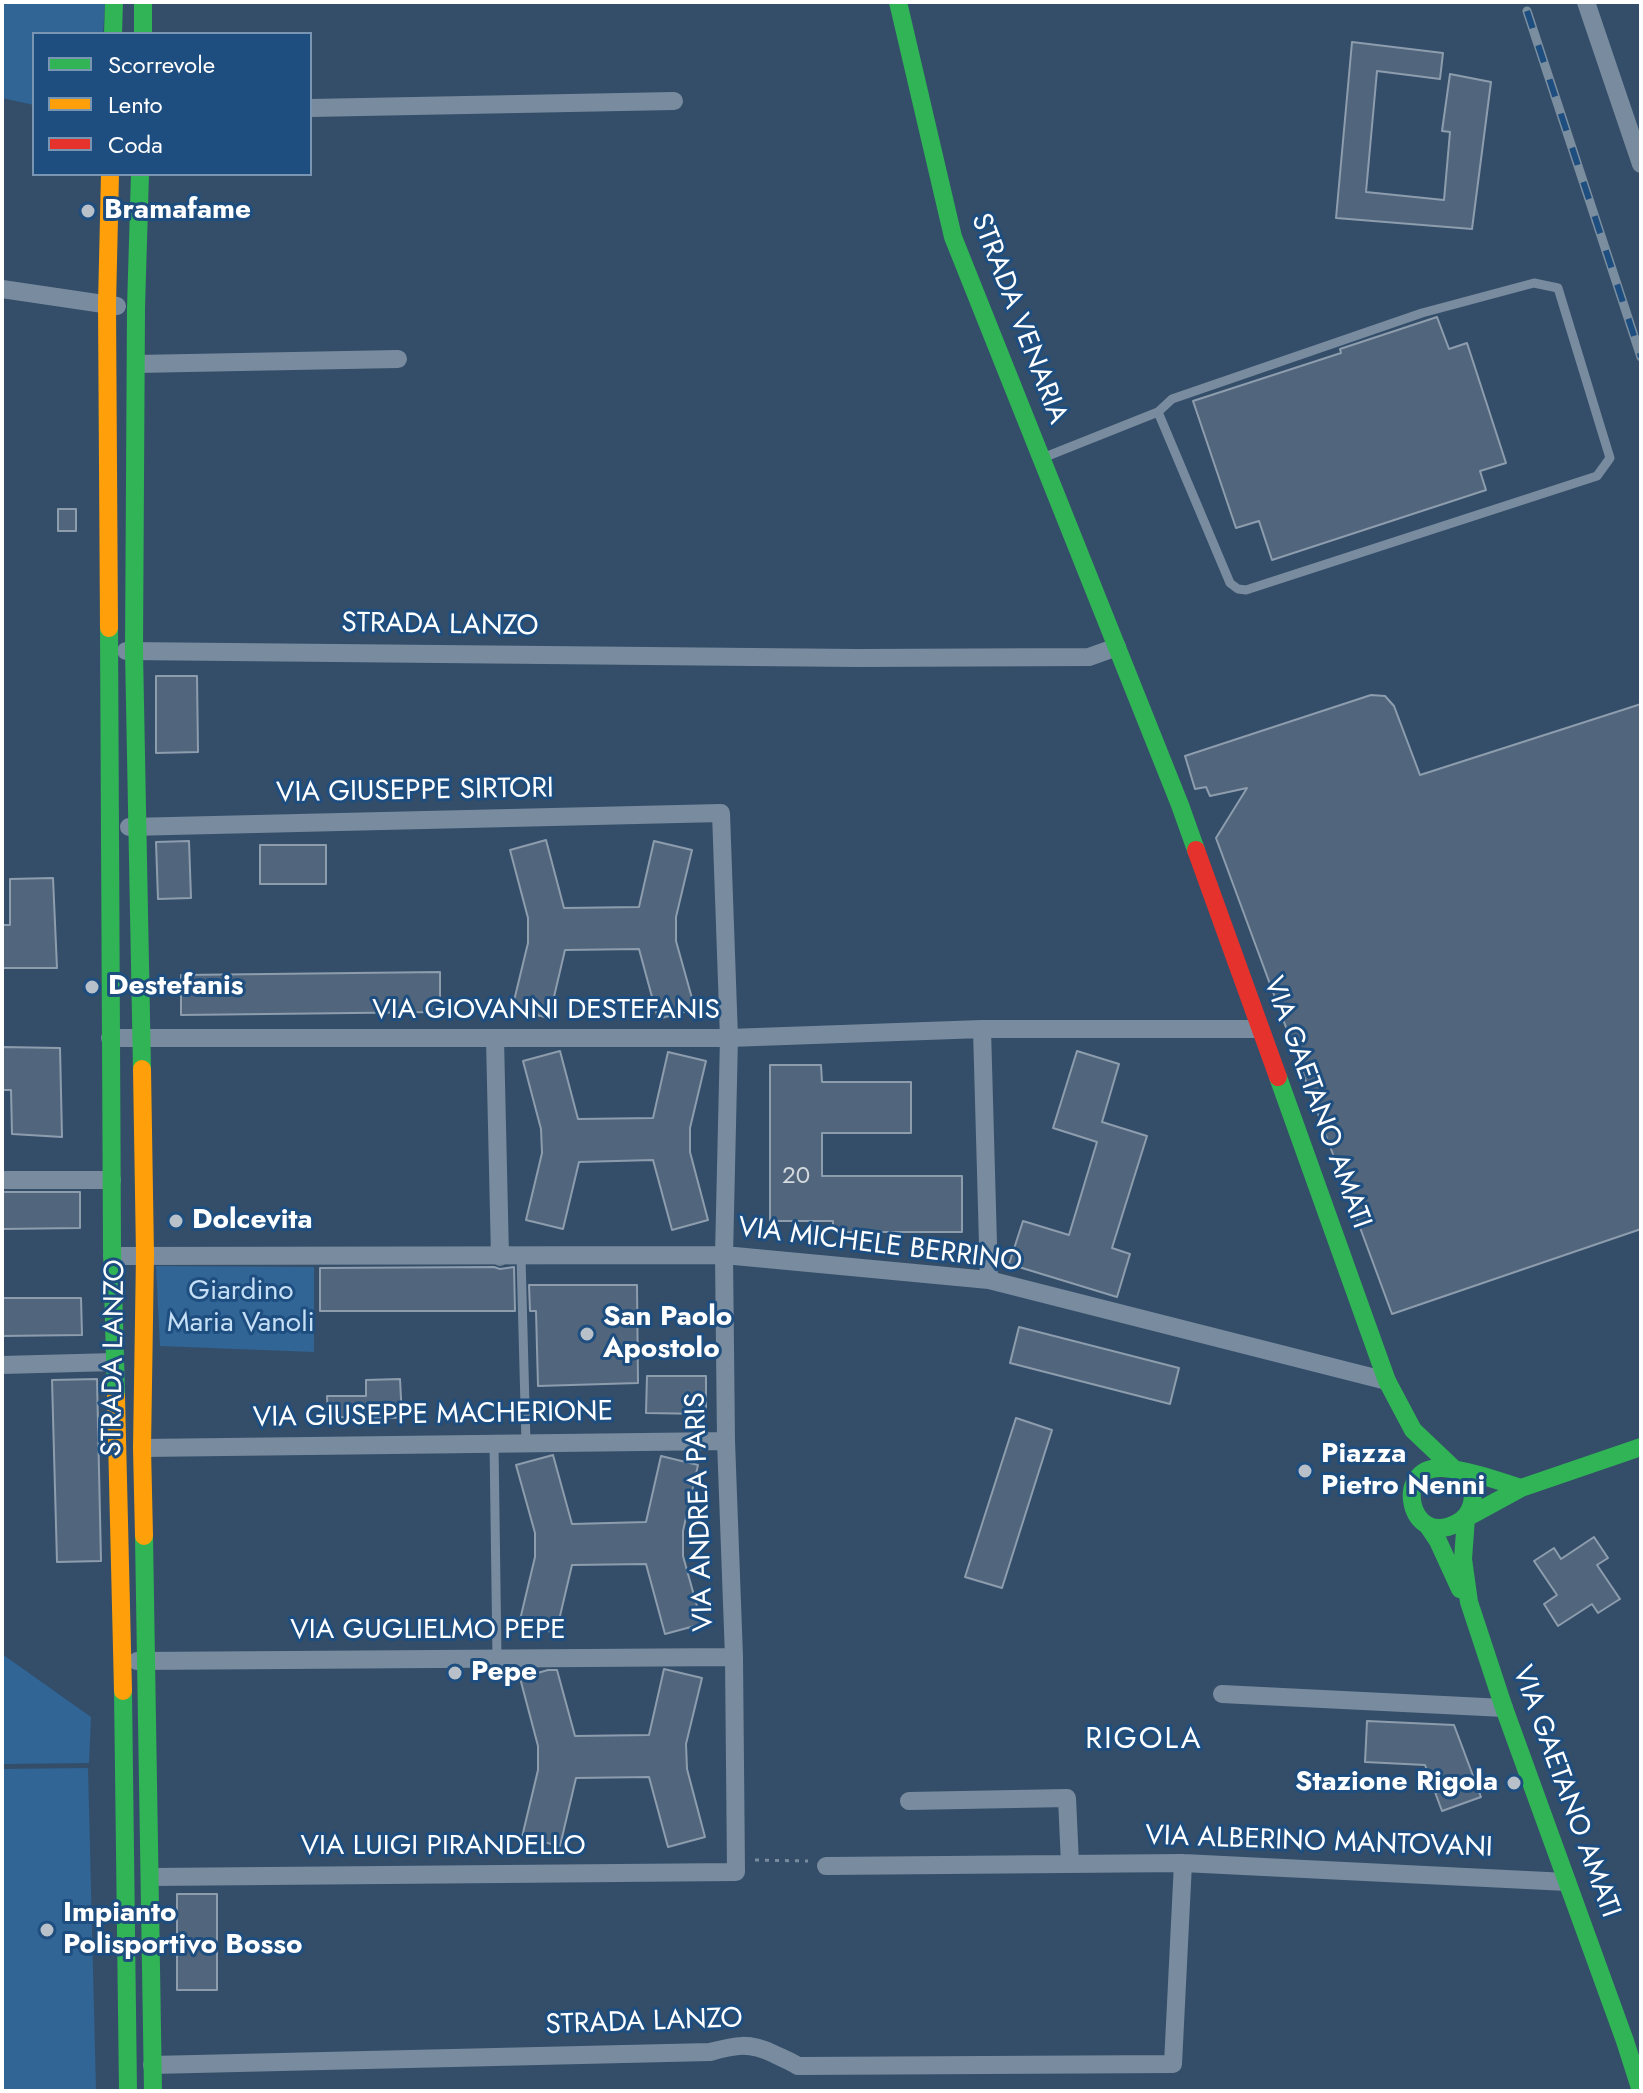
<!DOCTYPE html>
<html>
<head>
<meta charset="utf-8">
<style>
	body { margin:0 }
	#map { position:relative; width:1643px; height:2093px; overflow:hidden; background:#344e69; font-family:Jost,sans-serif }
	canvas { display:block }
	.frame { position:absolute; inset:0; border:4px solid #fff; pointer-events:none }
	.legend { position:absolute; left:32px; top:32px; width:280px; height:144px; box-sizing:border-box; background:#1e4e7f; border:2px solid #7895b2; margin:0; padding:10px 14px; list-style:none; font-size:24px; color:#fff }
	.legend li { display:flex; align-items:center; gap:16px; height:40px }
	.legend b { width:40px; border:2px solid #7895b2 }
</style>
</head>
<body>
<div id="map">
<canvas width="1643" height="2093"></canvas>
<div class="frame"></div>
<ul class="legend">
<li><b style="height:10px;background:#30b455"></b>Scorrevole</li>
<li><b style="height:10px;background:#ff9f0a"></b>Lento</li>
<li><b style="height:10px;background:#e5322d"></b>Coda</li>
</ul>
</div>
<script>
const ctx = document.querySelector('canvas').getContext('2d');
ctx.lineJoin = 'round';
function fillPath(path, color) {
  ctx.fillStyle = color;
  ctx.fill(path, 'evenodd');
}
function strokePath(path, color, width, dash) {
  ctx.strokeStyle = color;
  ctx.lineWidth = width;
  ctx.lineCap = dash ? 'butt' : 'round';
  ctx.setLineDash(dash || []);
  ctx.stroke(path);
}
function label(font, color, halo, rows, align = 'center') {
  ctx.font = font + ' Jost,sans-serif';
  ctx.lineWidth = 6;
  ctx.setLineDash([]);
  ctx.textBaseline = 'middle';
  ctx.strokeStyle = halo;
  ctx.fillStyle = color;
  for (const [text, x, y, turn = 0] of rows) {
    ctx.save();
    ctx.translate(x, y);
    ctx.rotate((+turn || 0) * Math.PI / 180);
    ctx.textAlign = isNaN(turn) ? turn : align;
    if (halo) ctx.strokeText(text, 0, 0);
    ctx.fillText(text, 0, 0);
    ctx.restore();
  }
}
const green = new Path2D(`
	M2,2H105L103,34H34V105L2,98Z
	M156,1266L314,1267V1352L160,1346Z
	M2,1654L91,1717L89,1763L2,1764Z
	M88,1768L96,2091H2V1769Z`);
const building = new Path2D(`
	M1352,42L1443,53L1440,79L1377,71L1366,192L1444,200L1450,132L1442,131L1450,74L1491,82L1472,229L1336,218Z
	M1437,317L1449,349L1467,343L1506,463L1480,471L1486,490L1272,560L1259,521L1236,528L1193,401L1341,353L1340,349Z
	M58,509H76V531H58Z
	M156,676H197L198,752L156,753Z
	M1371,695L1385,696L1394,706L1420,775L1641,704V1229L1392,1314L1216,838L1247,788L1210,796L1206,787L1195,789L1185,756Z
	M546,840L564,908L639,907L654,841L692,850L676,917V941L695,1009L658,1019L639,949L565,950L549,1018L512,1009L528,943V918L510,850Z
	M189,841L191,898L158,899L156,842Z
	M260,845H326V884H260Z
	M53,878L57,968H2V925H10V879Z
	M440,972V1012L181,1015V975Z
	M2,1047L60,1048L62,1137L12,1134L11,1090H2Z
	M560,1051L578,1119L653,1118L668,1052L706,1061L690,1128V1152L708,1220L672,1230L653,1160L579,1162L563,1229L526,1220L542,1153L541,1129L523,1061Z
	M1077,1051L1119,1064L1102,1122L1147,1136L1112,1248L1130,1254L1117,1297L1009,1264L1023,1221L1069,1235L1097,1142L1053,1128Z
	M770,1065H821L822,1082H911V1133H822V1176H962V1232H833V1221H770Z
	M2,1192H80V1228L2,1229Z
	M494,1267L500,1269L514,1267L515,1311H320V1268Z
	M529,1285H637L638,1383L538,1386L536,1311H530Z
	M2,1298H81L82,1335L2,1336Z
	M1019,1327L1179,1368L1170,1404L1010,1363Z
	M647,1376H706V1414L646,1413Z
	M97,1379L101,1561L57,1562L52,1380Z
	M400,1379L402,1418L328,1417L327,1396H366V1380Z
	M1016,1418L1052,1430L1002,1588L965,1577Z
	M553,1455L572,1524L646,1522L661,1456L698,1465L683,1531V1556L702,1624L665,1634L646,1564L572,1565L556,1633L519,1624L535,1557V1533L516,1465Z
	M1594,1537L1608,1558L1597,1565L1620,1599L1598,1613L1592,1604L1558,1626L1544,1604L1557,1595L1534,1561L1554,1548L1561,1559Z
	M664,1669L702,1678L686,1744L687,1769L705,1837L668,1847L649,1777L576,1778L560,1846L522,1837L538,1770V1746L520,1678L548,1670H557L575,1736L649,1735Z
	M1367,1721L1454,1725L1481,1797L1442,1811L1425,1765L1365,1762Z
	M177,1894H217V1990H177Z`);
const path = new Path2D(`
	M755,1860L808,1861`);
const lane = new Path2D(`
	M1045,457L1158,412L1230,583L1238,589L1246,590L1597,476L1610,458L1558,288L1534,283L1422,313L1172,399L1158,412
	M521,1257L526,1443
	M494,1443L497,1659`);
const street = new Path2D(`
	M1586,2L1641,164
	M310,108L674,101
	M2,289L117,306
	M136,364L398,359
	M126,651L857,658L1089,657L1117,647
	M129,827L721,813L729,1038L724,1255L726,1441L734,1657L736,1872L150,1877
	M982,1029L989,1280
	M110,1038H729L982,1029H1259
	M495,1039L500,1257
	M2,1180H112
	M112,1256L724,1255L989,1280L1387,1381
	M2,1365L115,1362
	M142,1448L726,1441
	M137,1661L734,1657
	M1222,1694L1504,1708
	M909,1801L1067,1798L1070,1864
	M826,1866L1183,1863L1567,1882
	M152,2065L710,2052C736,2045 749,2042 774,2054C782,2058 790,2061 798,2066L1173,2064L1183,1863`);
const fast = new Path2D(`
	M143,2V34
	M898,2L953,237L1180,805L1196,850
	M113,34L114,2
	M140,174L136,308L134,651L142,1069
	M109,628L112,1248L116,1396
	M1278,1077L1387,1381L1413,1430L1453,1468C1458,1472 1463,1476 1467,1481C1478,1495 1472,1515 1457,1523C1409,1549 1392,1466 1442,1468C1468,1470 1496,1480 1521,1488
	M1466,1518L1463,1559L1469,1602L1504,1708L1625,2041L1641,2091
	M1466,1518L1521,1488L1641,1447
	M1428,1526L1438,1541L1460,1589
	M144,1536L153,2091
	M123,1691L128,2091`);
const slow = new Path2D(`
	M109,628L107,305L110,174
	M142,1069L145,1255L142,1448L144,1536
	M116,1396L123,1691`);
const jam = new Path2D(`
	M1196,850L1278,1077`);
const rail = new Path2D(`
	M1527,11L1641,357`);
const markers = [
	[88,211,8,"#b8c1ca"],
	[92,987,8,"#b8c1ca"],
	[176,1221,8,"#b8c1ca"],
	[587,1334,8,"#b8c1ca"],
	[1305,1471,8,"#b8c1ca"],
	[455,1673,8,"#b8c1ca"],
	[1514,1783,8,"#b8c1ca"],
	[47,1930,8,"#b8c1ca"]
];
const numberNames = [
	["20",796,1177]
];
const poiNames = [
	["Bramafame",104,211],
	["Destefanis",108,987],
	["Dolcevita",192,1221],
	["San Paolo",603,1318],
	["Apostolo",603,1350],
	["Piazza",1321,1455],
	["Pietro Nenni",1321,1487],
	["Pepe",471,1673],
	["Stazione Rigola",1498,1783,"right"],
	["Impianto",63,1914],
	["Polisportivo Bosso",63,1946]
];
const streetNames = [
	["STRADA VENARIA",1018,319,69],
	["STRADA LANZO",440,626,1],
	["VIA GIUSEPPE SIRTORI",415,792,-1],
	["VIA GIOVANNI DESTEFANIS",546,1011],
	["VIA GAETANO AMATI",1316,1103,70],
	["VIA MICHELE BERRINO",880,1246,7],
	["STRADA LANZO",115,1358,-89],
	["VIA GIUSEPPE MACHERIONE",433,1416,-1],
	["VIA ANDREA PARIS",701,1512,-92],
	["VIA GUGLIELMO PEPE",428,1631],
	["VIA GAETANO AMATI",1565,1792,70],
	["VIA ALBERINO MANTOVANI",1319,1843,2],
	["VIA LUIGI PIRANDELLO",443,1847],
	["STRADA LANZO",644,2023,-2]
];
const parkNames = [
	["Giardino",241,1292],
	["Maria Vanoli",241,1324]
];
const neighbourhoodNames = [
	["RIGOLA",1144,1741]
];
fillPath(green, '#316596');
fillPath(building, '#51667c');
strokePath(building, '#8d9dae', 2);
strokePath(path, '#798c9f', 3, [4, 6]);
strokePath(lane, '#798c9f', 9);
strokePath(street, '#798c9f', 18);
strokePath(fast, '#30b455', 18);
strokePath(slow, '#ff9f0a', 18);
strokePath(jam, '#e5322d', 18);
strokePath(rail, '#7b8e9f', 9);
strokePath(rail, '#1e4e7f', 6, [18]);
for (const [x, y, r, color] of markers) {
  const dot = new Path2D();
  dot.arc(x, y, r, 0, 2 * Math.PI);
  ctx.fillStyle = color;
  ctx.fill(dot);
  strokePath(dot, '#1e4e7f', 3);
}
label('24px', '#d4d9de', null, numberNames);
label('bold 28px', '#fff', '#1e4e7f', poiNames, 'left');
label('28px', '#fff', '#1e4e7f', streetNames);
label('28px', '#c5dff6', '#1e4e7f', parkNames);
ctx.letterSpacing = '2px';
label('30px', '#fff', '#1e4e7f', neighbourhoodNames);
ctx.letterSpacing = '0px';
</script>
</body>
</html>
